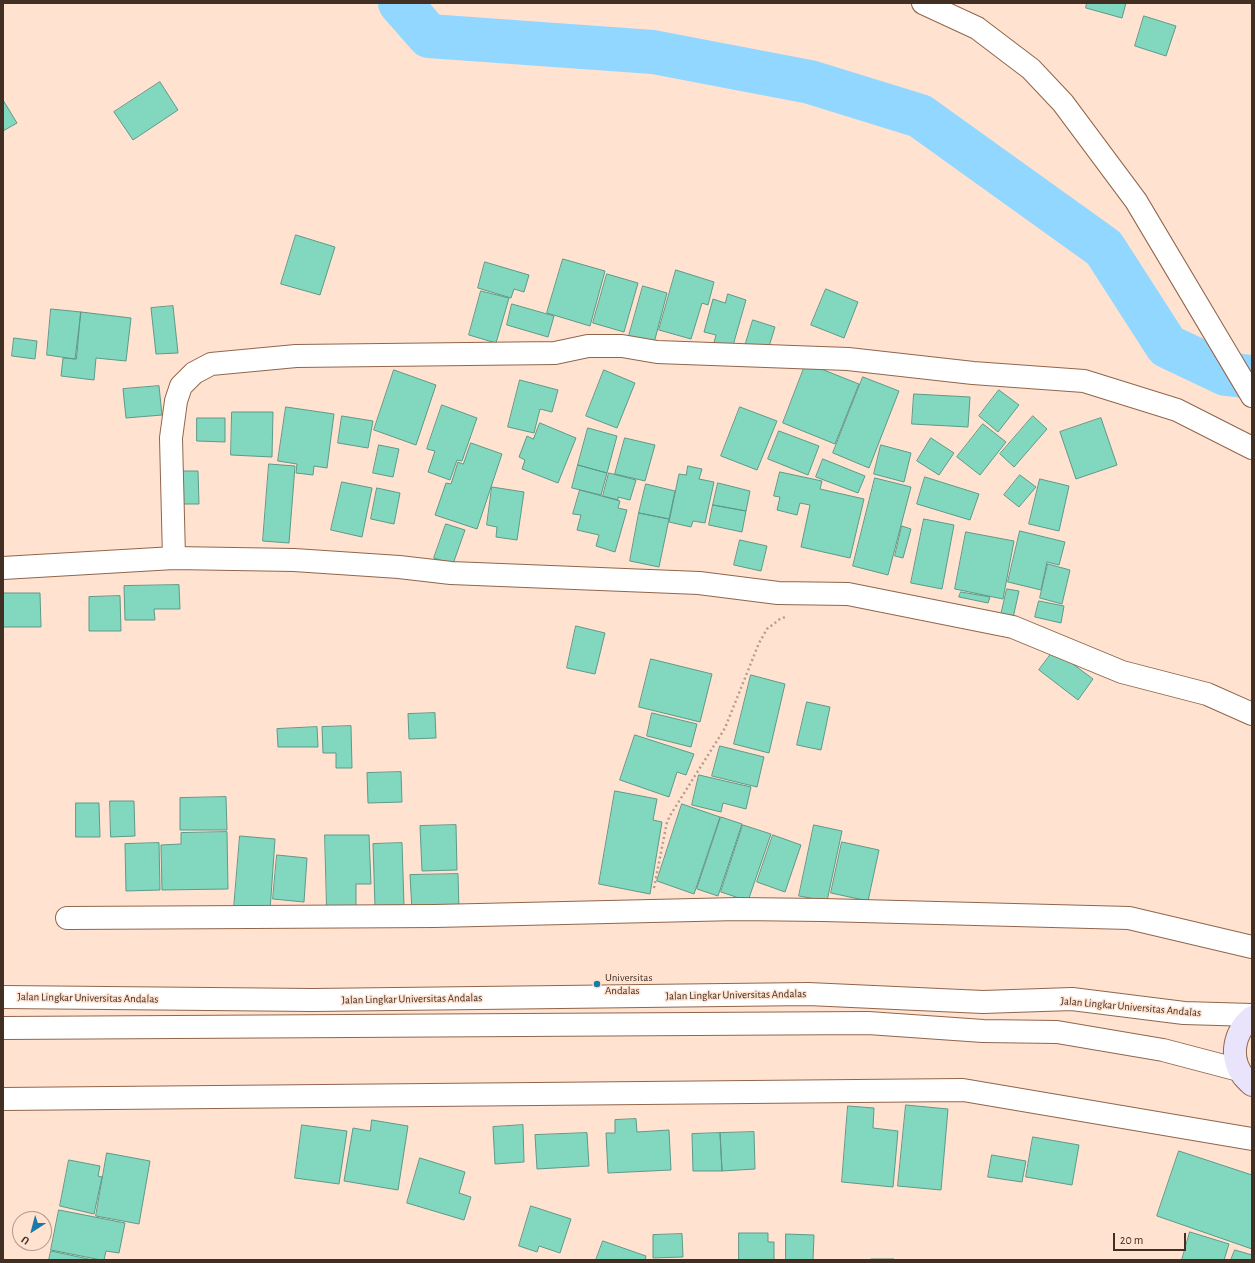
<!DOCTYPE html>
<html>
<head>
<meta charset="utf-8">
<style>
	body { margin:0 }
	#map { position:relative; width:1255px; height:1263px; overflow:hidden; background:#ffe2d0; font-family:"Alegreya Sans",sans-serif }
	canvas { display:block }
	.frame { position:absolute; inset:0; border:4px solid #412f23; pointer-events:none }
	.north { position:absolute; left:12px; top:1211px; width:40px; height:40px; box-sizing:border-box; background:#ffe2d0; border:1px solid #b39a8b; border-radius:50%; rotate:216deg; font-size:11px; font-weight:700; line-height:16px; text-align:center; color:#412f23 }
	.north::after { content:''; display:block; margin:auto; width:14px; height:18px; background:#197ba7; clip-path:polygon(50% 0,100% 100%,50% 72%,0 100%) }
	.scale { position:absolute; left:1113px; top:1233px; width:73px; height:18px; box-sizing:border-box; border:2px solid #412f23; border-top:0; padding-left:5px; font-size:12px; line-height:14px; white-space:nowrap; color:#412f23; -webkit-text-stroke:3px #ffe2d0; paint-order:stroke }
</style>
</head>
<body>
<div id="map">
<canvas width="1255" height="1263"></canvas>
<div class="frame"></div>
<div class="north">U</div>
<div class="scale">20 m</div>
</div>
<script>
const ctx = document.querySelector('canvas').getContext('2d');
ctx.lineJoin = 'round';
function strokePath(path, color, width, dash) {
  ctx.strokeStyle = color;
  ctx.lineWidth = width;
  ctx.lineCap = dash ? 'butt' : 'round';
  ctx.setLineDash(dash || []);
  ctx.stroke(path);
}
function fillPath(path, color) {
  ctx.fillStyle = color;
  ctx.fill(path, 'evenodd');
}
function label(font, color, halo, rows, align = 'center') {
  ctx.font = font + ' "Alegreya Sans",sans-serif';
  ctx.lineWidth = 3;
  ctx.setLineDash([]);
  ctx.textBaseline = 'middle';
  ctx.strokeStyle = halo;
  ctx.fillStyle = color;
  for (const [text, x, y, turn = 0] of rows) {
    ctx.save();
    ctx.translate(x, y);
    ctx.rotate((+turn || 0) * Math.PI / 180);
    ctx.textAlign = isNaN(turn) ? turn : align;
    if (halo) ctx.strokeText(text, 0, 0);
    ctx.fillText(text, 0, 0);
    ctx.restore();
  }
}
const river = new Path2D(`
	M400,3L429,36L653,52L810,82L920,116L1104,248L1167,346L1226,374L1252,377`);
const building = new Path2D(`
	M1087,3H1126L1122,18L1086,8Z
	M1144,16L1176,26L1166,56L1135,46Z
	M160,82L178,110L133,140L114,112Z
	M3,100L17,123L3,131Z
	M296,235L335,247L320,295L281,284Z
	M563,259L605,271L590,326L547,313Z
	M485,262L529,275L524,292L514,289L511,298L478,288Z
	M676,270L714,282L708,305L702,303L691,339L659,330Z
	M607,274L638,283L624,332L593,323Z
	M643,286L667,293L654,343L629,336Z
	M826,289L858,302L844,338L811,325Z
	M481,291L509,298L496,343L469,335Z
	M728,294L746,300L732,349L714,343L716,335L704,332L713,299L725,303Z
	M512,304L554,316L548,337L507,325Z
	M173,306L178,353L156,354L151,308Z
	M51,309L81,312L75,359L47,355Z
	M81,312L131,318L126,361L96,358L94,380L61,376L63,358L76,359Z
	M753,320L775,327L767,353L745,346Z
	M14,338L37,341L35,359L12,356Z
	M806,363L859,384L835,444L783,423Z
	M394,370L436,385L416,445L374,430Z
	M604,370L635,383L617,428L586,416Z
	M863,377L899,391L869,468L833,453Z
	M520,380L558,390L552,412L540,409L534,433L508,427Z
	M159,386L162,415L126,418L123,389Z
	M999,390L1019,405L998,432L979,416Z
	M914,394L970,397L968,427L912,424Z
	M442,405L477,418L462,461L457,460L450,480L428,472L435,451L427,449Z
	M286,407L334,414L327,468L314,466L313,475L296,473L297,464L278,461Z
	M740,407L777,421L757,470L721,456Z
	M232,412H273L272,457L231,455Z
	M342,416L373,421L368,448L338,443Z
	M1033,416L1047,429L1014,467L1000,454Z
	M197,418H225V442L197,441Z
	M1101,418L1117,465L1076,479L1060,432Z
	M540,423L576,438L558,483L522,469L525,460L519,457L527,436L533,439Z
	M983,424L1006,442L980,475L957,457Z
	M588,428L617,436L607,473L578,465Z
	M779,431L819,446L808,475L768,459Z
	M625,438L655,445L645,481L615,474Z
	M931,438L954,453L939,475L917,461Z
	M471,443L502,454L477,529L435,515L446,483L451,484L458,462L463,464Z
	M379,445L399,449L393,477L373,473Z
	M881,445L911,453L904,482L874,474Z
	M823,459L865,476L858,493L816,477Z
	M269,464L295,466L289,543L263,541Z
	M578,465L607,473L601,495L572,488Z
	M688,466L702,469L699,479L714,482L705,523L693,521L691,527L669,522L679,474L686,475Z
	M176,471H198L199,504H176Z
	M780,472L822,481L820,489L864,499L850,558L801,547L810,505L800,503L797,515L777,510L780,497L774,496Z
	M609,473L636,480L630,500L618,497V500L603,496Z
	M1020,475L1036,487L1019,507L1004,495Z
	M925,477L979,494L970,520L917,504Z
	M875,478L911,487L888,575L853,566Z
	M1040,479L1069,486L1059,531L1029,524Z
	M342,482L372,488L362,537L331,530Z
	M718,483L750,491L746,511L713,505Z
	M646,484L675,491L669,519L639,513Z
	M492,487L524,492L517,540L496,537L497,527L487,525Z
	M377,488L400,493L394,524L371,519Z
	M580,490L620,501L618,508L627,510L615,552L596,546L599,535L577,530L581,515L573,514Z
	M713,505L746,511L742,532L709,525Z
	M639,513L669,519L659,567L630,561Z
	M924,519L954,525L942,589L911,583Z
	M446,524L465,530L453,564L434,558Z
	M902,526L911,529L903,558L895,556Z
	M1020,531L1065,542L1059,565L1047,562L1041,590L1008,582Z
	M966,532L1014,541L1003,599L955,589Z
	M740,540L767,546L761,571L734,565Z
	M1048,564L1070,570L1062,604L1040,598Z
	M179,585L180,609H154L155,620H125L124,586Z
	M1007,589L1019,591L1013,618L1001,615Z
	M961,592L990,597L988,603L959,597Z
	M3,593H40L41,627H3Z
	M120,596L121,631H89V597Z
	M1039,601L1064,606L1061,623L1035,617Z
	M576,626L605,633L595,674L567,668Z
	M1054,650L1093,679L1078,700L1039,670Z
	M651,659L712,674L700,722L639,707Z
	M751,675L785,684L769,753L734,744Z
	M807,702L830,707L821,750L797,745Z
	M435,713L436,738L409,739L408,714Z
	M652,713L697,724L691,747L647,736Z
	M351,726L352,768H336V753H323L322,727Z
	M317,727L318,747H278L277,729Z
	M635,735L694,754L686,775L677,772L669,797L620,780Z
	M720,746L764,757L757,787L712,776Z
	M401,772L402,802L368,803L367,773Z
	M699,775L751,787L746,809L723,803L721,812L692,805Z
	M615,791L657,799L653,820L662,822L650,894L599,884Z
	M226,797L227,830H180V798Z
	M110,801H134L135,836L111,837Z
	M76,803H99L100,837H76Z
	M682,804L720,817L694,894L657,881Z
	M721,817L742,824L718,896L697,889Z
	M456,825L457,870L422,871L420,826Z
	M743,825L771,834L748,901L721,892Z
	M814,825L842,831L827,901L799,896Z
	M227,832L228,889L162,890L161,845L181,844V833Z
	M325,835H369L371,884H356V908L327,909Z
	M773,835L801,845L785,892L757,882Z
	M240,836L275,839L270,911L234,908Z
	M842,842L879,850L868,901L831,893Z
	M159,843L160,890L126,891L125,844Z
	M402,843L404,906L375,907L373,844Z
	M277,855L307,858L304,902L273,899Z
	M458,874L459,910L412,911L410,875Z
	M906,1105L948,1109L941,1190L898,1186Z
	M848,1106L874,1108L873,1128L898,1131L893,1187L842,1182Z
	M636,1119L637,1132L669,1130L671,1170L608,1173L606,1133H615V1120Z
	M372,1120L408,1126L398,1190L344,1181L353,1128L370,1131Z
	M302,1125L347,1131L339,1184L295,1178Z
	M523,1125L524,1162L495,1164L493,1127Z
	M754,1132L755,1169L722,1171L720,1133Z
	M587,1133L589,1166L537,1169L535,1135Z
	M720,1133L722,1171H693L692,1134Z
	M1033,1137L1079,1145L1072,1185L1026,1177Z
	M1179,1151L1252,1175V1249L1157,1216Z
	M107,1153L150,1161L139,1224L96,1216Z
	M992,1155L1026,1161L1022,1182L988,1177Z
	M420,1158L465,1172L459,1193L471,1197L464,1220L407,1203Z
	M69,1160L100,1166L98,1176L102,1177L94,1214L60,1206Z
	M531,1206L571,1219L560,1253L539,1246L537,1252L519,1246Z
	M59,1210L125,1223L119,1253L106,1251L104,1260H101L51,1250Z
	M1190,1232L1229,1244L1224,1260H1182Z
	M739,1233H768V1242H774V1260H739Z
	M682,1234L683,1257L653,1258V1235Z
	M786,1234L814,1235L813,1260H786Z
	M603,1241L646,1256L645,1260H596Z
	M1235,1250L1252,1255V1260H1231Z
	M51,1251L93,1260H49Z
	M871,1259H894V1260H871Z`);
const path = new Path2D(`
	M654,888L667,822L671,814L725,728L759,643L767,629L780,619L785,617`);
const minor = new Path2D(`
	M174,558L171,438L176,401L181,386L194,373L211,364L296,356L555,353L588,346H622L657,352L848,359L973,373L1084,381L1177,410L1252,448
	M67,918L435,916L738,909L823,910L1129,918L1252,947
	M3,1099L963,1090L1252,1139`);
const tertiary = new Path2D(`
	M923,3L977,28L1031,69L1063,103L1136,201L1252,396
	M3,568L174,558L294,560L399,567L451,573L699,583L778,593L848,594L1013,627L1122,672L1207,694L1252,714
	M3,997L313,1000L808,994L983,1002L1072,999L1184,1013L1252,1015
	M3,1028L868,1023L983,1031L1057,1032L1163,1050L1239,1070`);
const secondary = new Path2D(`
	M1252,1017C1234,1032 1229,1057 1243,1076C1246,1079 1248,1082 1252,1085`);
const markers = [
	[597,984,4,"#197ba7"]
];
const poiNames = [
	["Universitas",605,978],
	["Andalas",605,991]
];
const streetNames = [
	["Jalan Lingkar Universitas Andalas",736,995,-1],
	["Jalan Lingkar Universitas Andalas",88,998,1],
	["Jalan Lingkar Universitas Andalas",412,999,-1],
	["Jalan Lingkar Universitas Andalas",1131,1007,5]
];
strokePath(river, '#92d7ff', 44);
fillPath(building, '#82d7bf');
strokePath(building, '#5e9988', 1);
strokePath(minor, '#90664b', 24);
strokePath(tertiary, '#90664b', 24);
strokePath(secondary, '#90664b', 24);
strokePath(path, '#b69e8e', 2.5, [2, 3]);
strokePath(minor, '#fff', 22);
strokePath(tertiary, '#fff', 22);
strokePath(secondary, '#e9e4fb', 22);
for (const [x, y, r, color] of markers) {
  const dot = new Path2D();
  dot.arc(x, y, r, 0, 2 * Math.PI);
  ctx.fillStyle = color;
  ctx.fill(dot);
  strokePath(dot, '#ffe2d0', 1.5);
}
label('11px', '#412f23', '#ffe2d0', poiNames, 'left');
label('11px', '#412f23', '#ffe2d0', streetNames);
</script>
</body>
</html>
